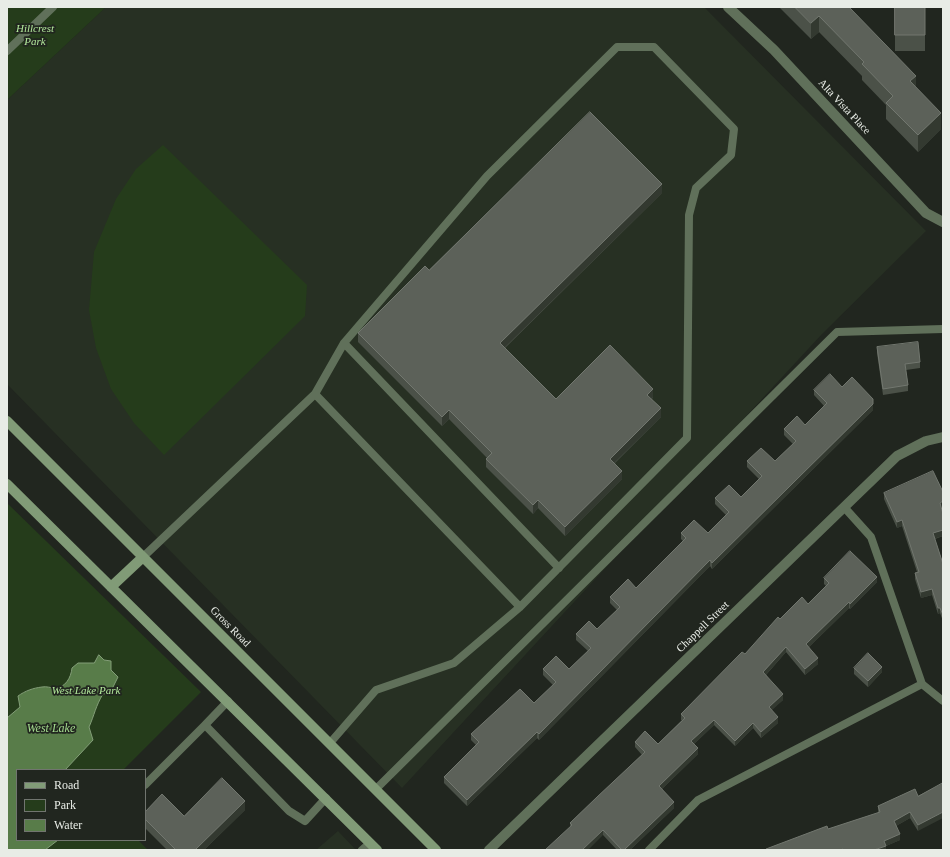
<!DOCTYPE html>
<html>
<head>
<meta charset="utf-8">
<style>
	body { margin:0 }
	#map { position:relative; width:950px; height:857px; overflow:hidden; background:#21261f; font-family:Georgia,serif }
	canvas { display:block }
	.frame { position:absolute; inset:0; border:8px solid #e8ece6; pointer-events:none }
	.legend { position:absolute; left:16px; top:769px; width:130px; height:72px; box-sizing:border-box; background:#21261f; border:1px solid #71756f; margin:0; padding:5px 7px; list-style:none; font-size:12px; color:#e8ece6 }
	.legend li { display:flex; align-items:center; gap:8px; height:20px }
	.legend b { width:20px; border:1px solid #71756f }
</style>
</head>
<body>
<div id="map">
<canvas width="950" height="857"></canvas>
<div class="frame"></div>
<ul class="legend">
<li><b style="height:5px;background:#819b77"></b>Road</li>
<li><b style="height:11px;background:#253c1b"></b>Park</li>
<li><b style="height:11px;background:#587c49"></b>Water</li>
</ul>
</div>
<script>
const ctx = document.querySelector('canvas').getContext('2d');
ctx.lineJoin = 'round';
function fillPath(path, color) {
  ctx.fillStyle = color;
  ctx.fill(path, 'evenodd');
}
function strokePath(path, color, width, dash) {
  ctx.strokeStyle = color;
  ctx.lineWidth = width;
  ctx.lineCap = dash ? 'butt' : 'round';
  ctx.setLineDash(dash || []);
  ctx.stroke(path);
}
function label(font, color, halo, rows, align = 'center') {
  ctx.font = font + ' Georgia,serif';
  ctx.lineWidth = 3.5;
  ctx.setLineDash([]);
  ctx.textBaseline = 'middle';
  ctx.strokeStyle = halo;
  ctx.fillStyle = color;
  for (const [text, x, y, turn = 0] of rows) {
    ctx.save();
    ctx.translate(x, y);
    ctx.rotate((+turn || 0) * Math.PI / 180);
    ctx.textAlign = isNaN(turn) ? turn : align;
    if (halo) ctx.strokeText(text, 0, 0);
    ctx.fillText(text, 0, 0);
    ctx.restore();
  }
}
const built = new Path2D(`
	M106,7H704L926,231L822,334L402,788L7,384V100Z
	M338,831L356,850H316Z`);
const green = new Path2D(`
	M7,7H106L7,100Z
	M163,145L307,285L305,316L164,455L134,423L111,389L96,348L89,310L94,252L116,199L136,169Z
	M7,503L201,692L123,770H17V840H138L148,850H7Z`);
const water = new Path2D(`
	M99,655L104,660L111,661V670L118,677L110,693L103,694C96,705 94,716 89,727L93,740L65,770H17V840H58L45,850H7V718L20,707L18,696C25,691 33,688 42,687C47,686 50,688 55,688C65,688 71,678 72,668L78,663H94Z`);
const service = new Path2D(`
	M7,51L53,7
	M344,343L559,568
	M315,394L520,607
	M844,507L871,537L922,684L943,701
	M143,557L315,394L344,343L487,176L617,47H654L734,129L731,155L696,188L689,215L687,438L520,607L454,663L376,690L330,743
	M228,701L205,725L289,811L305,821L326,798
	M145,785L205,725
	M376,789L837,332L943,329
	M362,850L370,843
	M649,850L698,800L922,684`);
const minor = new Path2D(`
	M728,7L774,50L926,213L943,222
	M489,850L897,456L926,441L943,437`);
const secondary = new Path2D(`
	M7,421L436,850
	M7,484L377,850
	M111,587L143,557`);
const wall = new Path2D(`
	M779,7H849L916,87L941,129L918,152L886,119V105L862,80V76L819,32L811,39Z
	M895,7H925V51H895Z
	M662,193L505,348L556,399L653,397L652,399L661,417L615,463L622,479L565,536L538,508L533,514L486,467V459L487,458L449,419L442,426L358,342V333L429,270Z
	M877,347L920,362V368L906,370L908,385V391L883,395L877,353Z
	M842,387L873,410L712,569L710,566L539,740L537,738L467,806L444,783V777L476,745L471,740V734L534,703L553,685L543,675V669H569L588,651L576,640V634L597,629L617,610L610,603V597L636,588L683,541L681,539V533H708L726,515L715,504V498L741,497L759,479L747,467V461H775L793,444L784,435V429L805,425L824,406L814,395V390Z
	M943,492V507L941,508L943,514V536L935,539L943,564V621L940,613L938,614L932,595L921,598L915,579V573L917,572L902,526L897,528L884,499V493Z
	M824,578L877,582L850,609L849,608L809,647L818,664L805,675L786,652L766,675L783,700L771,710L778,723L761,738L753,728L735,746L714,725L694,744L698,754L662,789L674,808L630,850H617L603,835L570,826V823L642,755L635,747V742L658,744L682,720H681V714L745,654L780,619L808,604L826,586L824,584Z
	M854,668L882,672L868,687L854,674Z
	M918,796V831L910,818L896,826L900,840L886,846V850H766V849L878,813V806Z
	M245,810L204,850H167L145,828V812L184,816Z`);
const shadedWall = new Path2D(`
	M819,16V32L811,39V23Z
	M916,76V92L910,81Z
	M941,113V129L918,152V135Z
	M662,184V193L500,352V343Z
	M653,389V397L647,403V395Z
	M873,404V410L712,569V563Z
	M661,408V417L610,467V459Z
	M449,410V419L442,426V417Z
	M622,471V479L565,536V527Z
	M538,500V508L533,514V505Z
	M943,501V507L940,509V503Z
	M902,520V526L897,528V522Z
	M943,530V536L933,539V533Z
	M710,560V566L539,740V734Z
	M877,577V582L850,609V604Z
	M932,589V595L921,598V592Z
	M849,602V608L806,650V644Z
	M938,608H940V613L938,614Z
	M786,647V652L763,678V672Z
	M818,658V664L805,675V669Z
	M882,667V672L868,687V681Z
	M783,694V700L769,713V707Z
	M778,717V723L761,738V732Z
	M714,720V725L691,747V741Z
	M753,723V728L735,746V741Z
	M537,732V738L467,806V800Z
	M698,748V754L659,792V786Z
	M245,801V810L204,850H195Z
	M674,802V808L630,850H624Z
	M910,812V818L894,827V821Z
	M943,812V818L918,831V825Z
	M603,830V835L588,850H582Z
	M900,834V840L886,846V850H874L884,841Z`);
const building = new Path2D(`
	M795,7H849L916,76L910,81L941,113L918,135L886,103L893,96L862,64L864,62L819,16L811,23Z
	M895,7H925V35H895Z
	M590,112L662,184L500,343L556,399L610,345L653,389L647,395L661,408L610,459L622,471L565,527L538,500L533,505L486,459L492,453L449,410L442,417L358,333L425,266L429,270Z
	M918,342L920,362L905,364L908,385L883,389L877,347Z
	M830,374L842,387L852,377L873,399V404L712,563L710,560L539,734L537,732L467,800L444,777L479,742L471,734L520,689L534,703L556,682L543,669L556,656L569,669L591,648L576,634L589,621L597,629L620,607L610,597L628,579L636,588L686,538L681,533L694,520L708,533L729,512L715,498L729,485L741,497L762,476L747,461L761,448L775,461L796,441L784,429L797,416L805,425L827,403L814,390Z
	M933,471L943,492V501L940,503L943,514V530L933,533L943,564V615L940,608H938L932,589L921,592L915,573L919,572L902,520L897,522L884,493Z
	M850,551L877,577L850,604L849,602L806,644L818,658L805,669L786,647L763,672L783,694L769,707L778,717L761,732L753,723L735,741L714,720L691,741L698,748L659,786L674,802L624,850H622L603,830L582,850H545L572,825L570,823L597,797L645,752L635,742L645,731L658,744L685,718L681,714L742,652L745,654L778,617L780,619L802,597L808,604L829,583L824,578Z
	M868,653L882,667L868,681L854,668Z
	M222,778L245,801L195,850H176L145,819V812L162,794L184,816Z
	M943,783V812L918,825L910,812L894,821L900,834L884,841L886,846L874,850H843V849L840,850H766V849L827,826L828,829L880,812L878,806L915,789L918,796Z`);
const parkNames = [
	["Hillcrest",35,29],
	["Park",35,42],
	["West Lake Park",86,691]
];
const streetNames = [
	["Alta Vista Place",844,107,47],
	["Gross Road",230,627,45],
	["Chappell Street",703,627,-44]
];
const waterNames = [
	["West Lake",51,729]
];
fillPath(built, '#273023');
fillPath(green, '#253c1b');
fillPath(water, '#587c49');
strokePath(water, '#839e78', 1);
strokePath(service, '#60705a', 8);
strokePath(minor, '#60705a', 10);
strokePath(secondary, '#819b77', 10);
fillPath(wall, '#4b5148');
fillPath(shadedWall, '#333930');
fillPath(building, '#5c6159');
strokePath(building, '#72776f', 1);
label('italic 11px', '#b2e89b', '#21261f', parkNames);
label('11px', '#e8ece6', '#21261f', streetNames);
label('italic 12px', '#a4da8e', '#21261f', waterNames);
</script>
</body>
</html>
